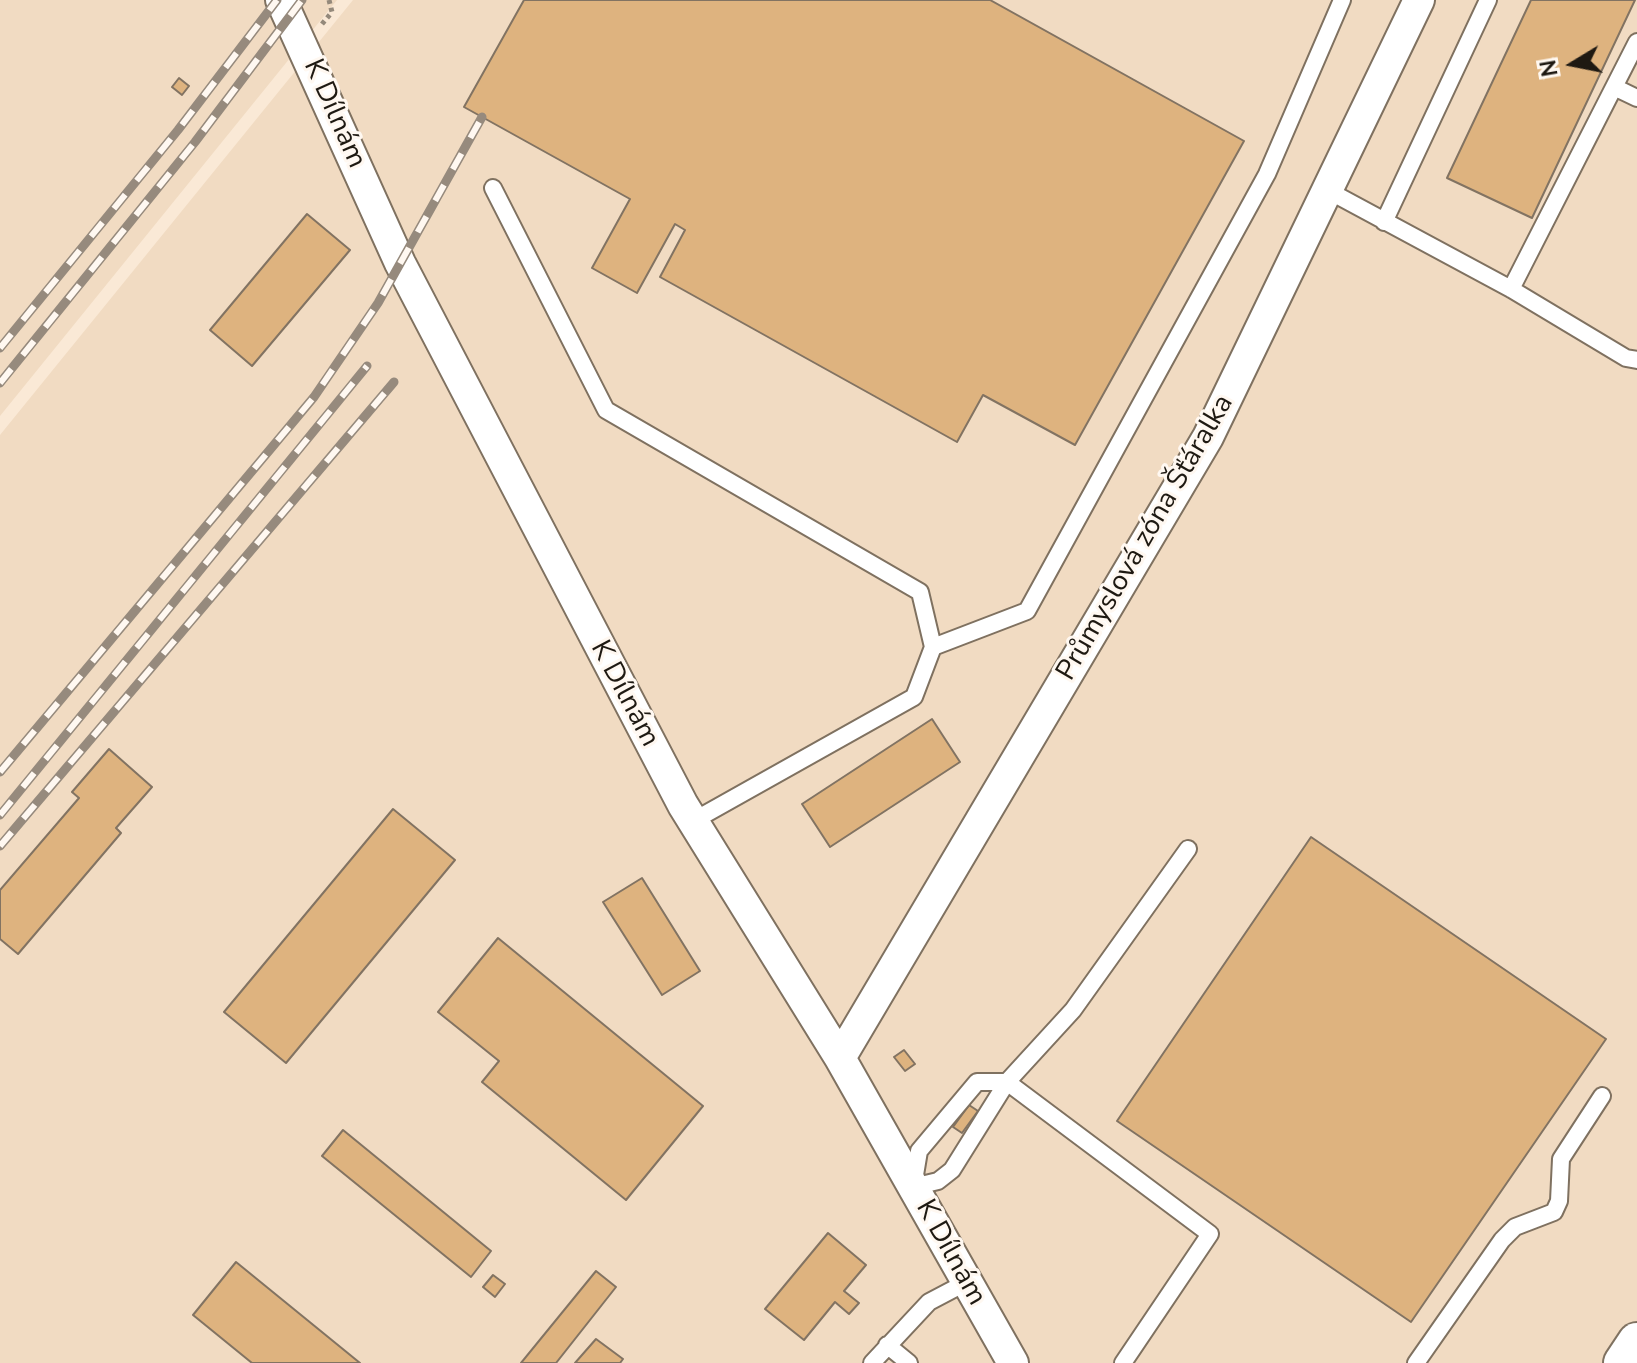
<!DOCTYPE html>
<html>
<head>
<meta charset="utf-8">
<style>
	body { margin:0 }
	#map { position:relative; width:1637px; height:1363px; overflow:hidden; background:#fae9d6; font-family:"Nunito Sans",sans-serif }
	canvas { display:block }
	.north { position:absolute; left:1533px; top:24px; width:80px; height:80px; -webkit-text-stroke:6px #fff8f1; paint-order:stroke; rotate:260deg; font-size:22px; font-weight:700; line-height:32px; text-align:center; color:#1e1912 }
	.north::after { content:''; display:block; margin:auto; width:28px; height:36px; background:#1e1912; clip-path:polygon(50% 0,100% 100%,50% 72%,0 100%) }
</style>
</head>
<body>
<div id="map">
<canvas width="1637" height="1363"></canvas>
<div class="north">N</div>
</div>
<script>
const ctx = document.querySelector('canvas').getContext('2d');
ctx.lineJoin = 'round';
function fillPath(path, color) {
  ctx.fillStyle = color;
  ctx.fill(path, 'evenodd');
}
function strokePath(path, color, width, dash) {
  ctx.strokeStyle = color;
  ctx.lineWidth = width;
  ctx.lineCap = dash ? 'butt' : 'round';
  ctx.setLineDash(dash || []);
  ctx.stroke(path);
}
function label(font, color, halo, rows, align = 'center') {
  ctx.font = font + ' "Nunito Sans",sans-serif';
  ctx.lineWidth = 6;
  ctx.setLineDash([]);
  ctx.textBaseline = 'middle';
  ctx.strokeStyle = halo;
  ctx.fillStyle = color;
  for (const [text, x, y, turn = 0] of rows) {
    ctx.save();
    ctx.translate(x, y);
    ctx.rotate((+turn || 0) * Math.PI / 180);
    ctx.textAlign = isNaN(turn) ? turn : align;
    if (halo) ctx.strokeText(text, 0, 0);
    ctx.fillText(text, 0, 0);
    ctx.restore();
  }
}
const built = new Path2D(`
	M0,0H337L0,416Z
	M353,0H1637V1363H0V435Z`);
const building = new Path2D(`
	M524,0H990L1244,141L1075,445L983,395L957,442L660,277L685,230L675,224L637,293L592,268L630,199L464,107Z
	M1531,0H1635L1532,218L1447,178Z
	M179,78L189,86L182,95L172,87Z
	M307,214L350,250L252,366L210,330Z
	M932,719L960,762L830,847L802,804Z
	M109,749L152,787L116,828L121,833L18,954L0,939V890L79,798L72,792Z
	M393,809L455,860L286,1063L224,1012Z
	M1311,837L1606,1039L1411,1322L1117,1121Z
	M642,878L700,971L662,995L603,902Z
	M498,938L703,1106L626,1200L482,1082L499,1061L438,1012Z
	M904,1050L915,1064L905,1071L894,1057Z
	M969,1105L978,1111L962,1133L953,1127Z
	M343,1130L491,1251L471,1277L322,1156Z
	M828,1233L866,1265L844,1291L859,1303L849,1314L835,1302L804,1340L765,1309Z
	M236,1262L360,1363H252L193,1315Z
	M596,1271L616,1287L556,1363H521Z
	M493,1275L505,1284L495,1297L483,1287Z
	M596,1339L623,1359L620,1363H575Z`);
const path = new Path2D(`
	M322,24L332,12L329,0`);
const service = new Path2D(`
	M1614,87L1637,98
	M493,188L606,410L920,592L933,647L914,697L693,821
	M1327,190L1511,289L1626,358L1637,360
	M1384,222L1488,0
	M1511,289L1637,42
	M933,647L1027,611L1267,174L1342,0
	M887,1345L909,1363
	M872,1363L929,1302L967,1282
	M1123,1363L1210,1234L1007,1082H977L919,1151L913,1187L938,1181L952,1170L1007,1082L1073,1010L1188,849
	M1416,1363L1502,1240L1515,1227L1554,1212L1559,1201L1561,1159L1602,1096`);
const minor = new Path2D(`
	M281,0L400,263L683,805L840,1058L1013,1363
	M840,1058L1208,437L1419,0`);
const tertiary = new Path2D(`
	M1623,1363L1637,1342`);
const rail = new Path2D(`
	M0,348L178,130L277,0
	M0,383L195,142L302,0
	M0,772L314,397L378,303L482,117
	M0,815L367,366
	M0,846L394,382`);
const streetNames = [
	["K Dílnám",334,114,66],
	["Průmyslová zóna Šťáralka",1146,538,-60],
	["K Dílnám",624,694,62],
	["K Dílnám",950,1253,61]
];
fillPath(built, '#f1dbc2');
fillPath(building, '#deb37f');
strokePath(building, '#827362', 2);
strokePath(service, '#7f7160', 20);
strokePath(minor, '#7f7160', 34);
strokePath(tertiary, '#7f7160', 42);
strokePath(path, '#94897b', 5, [4, 4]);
strokePath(service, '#fff', 16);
strokePath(minor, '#fff', 30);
strokePath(tertiary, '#fff', 38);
strokePath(rail, '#968a7d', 9);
strokePath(rail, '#fff8f1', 6, [18]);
label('28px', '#1e1912', '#fff8f1', streetNames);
</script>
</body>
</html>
